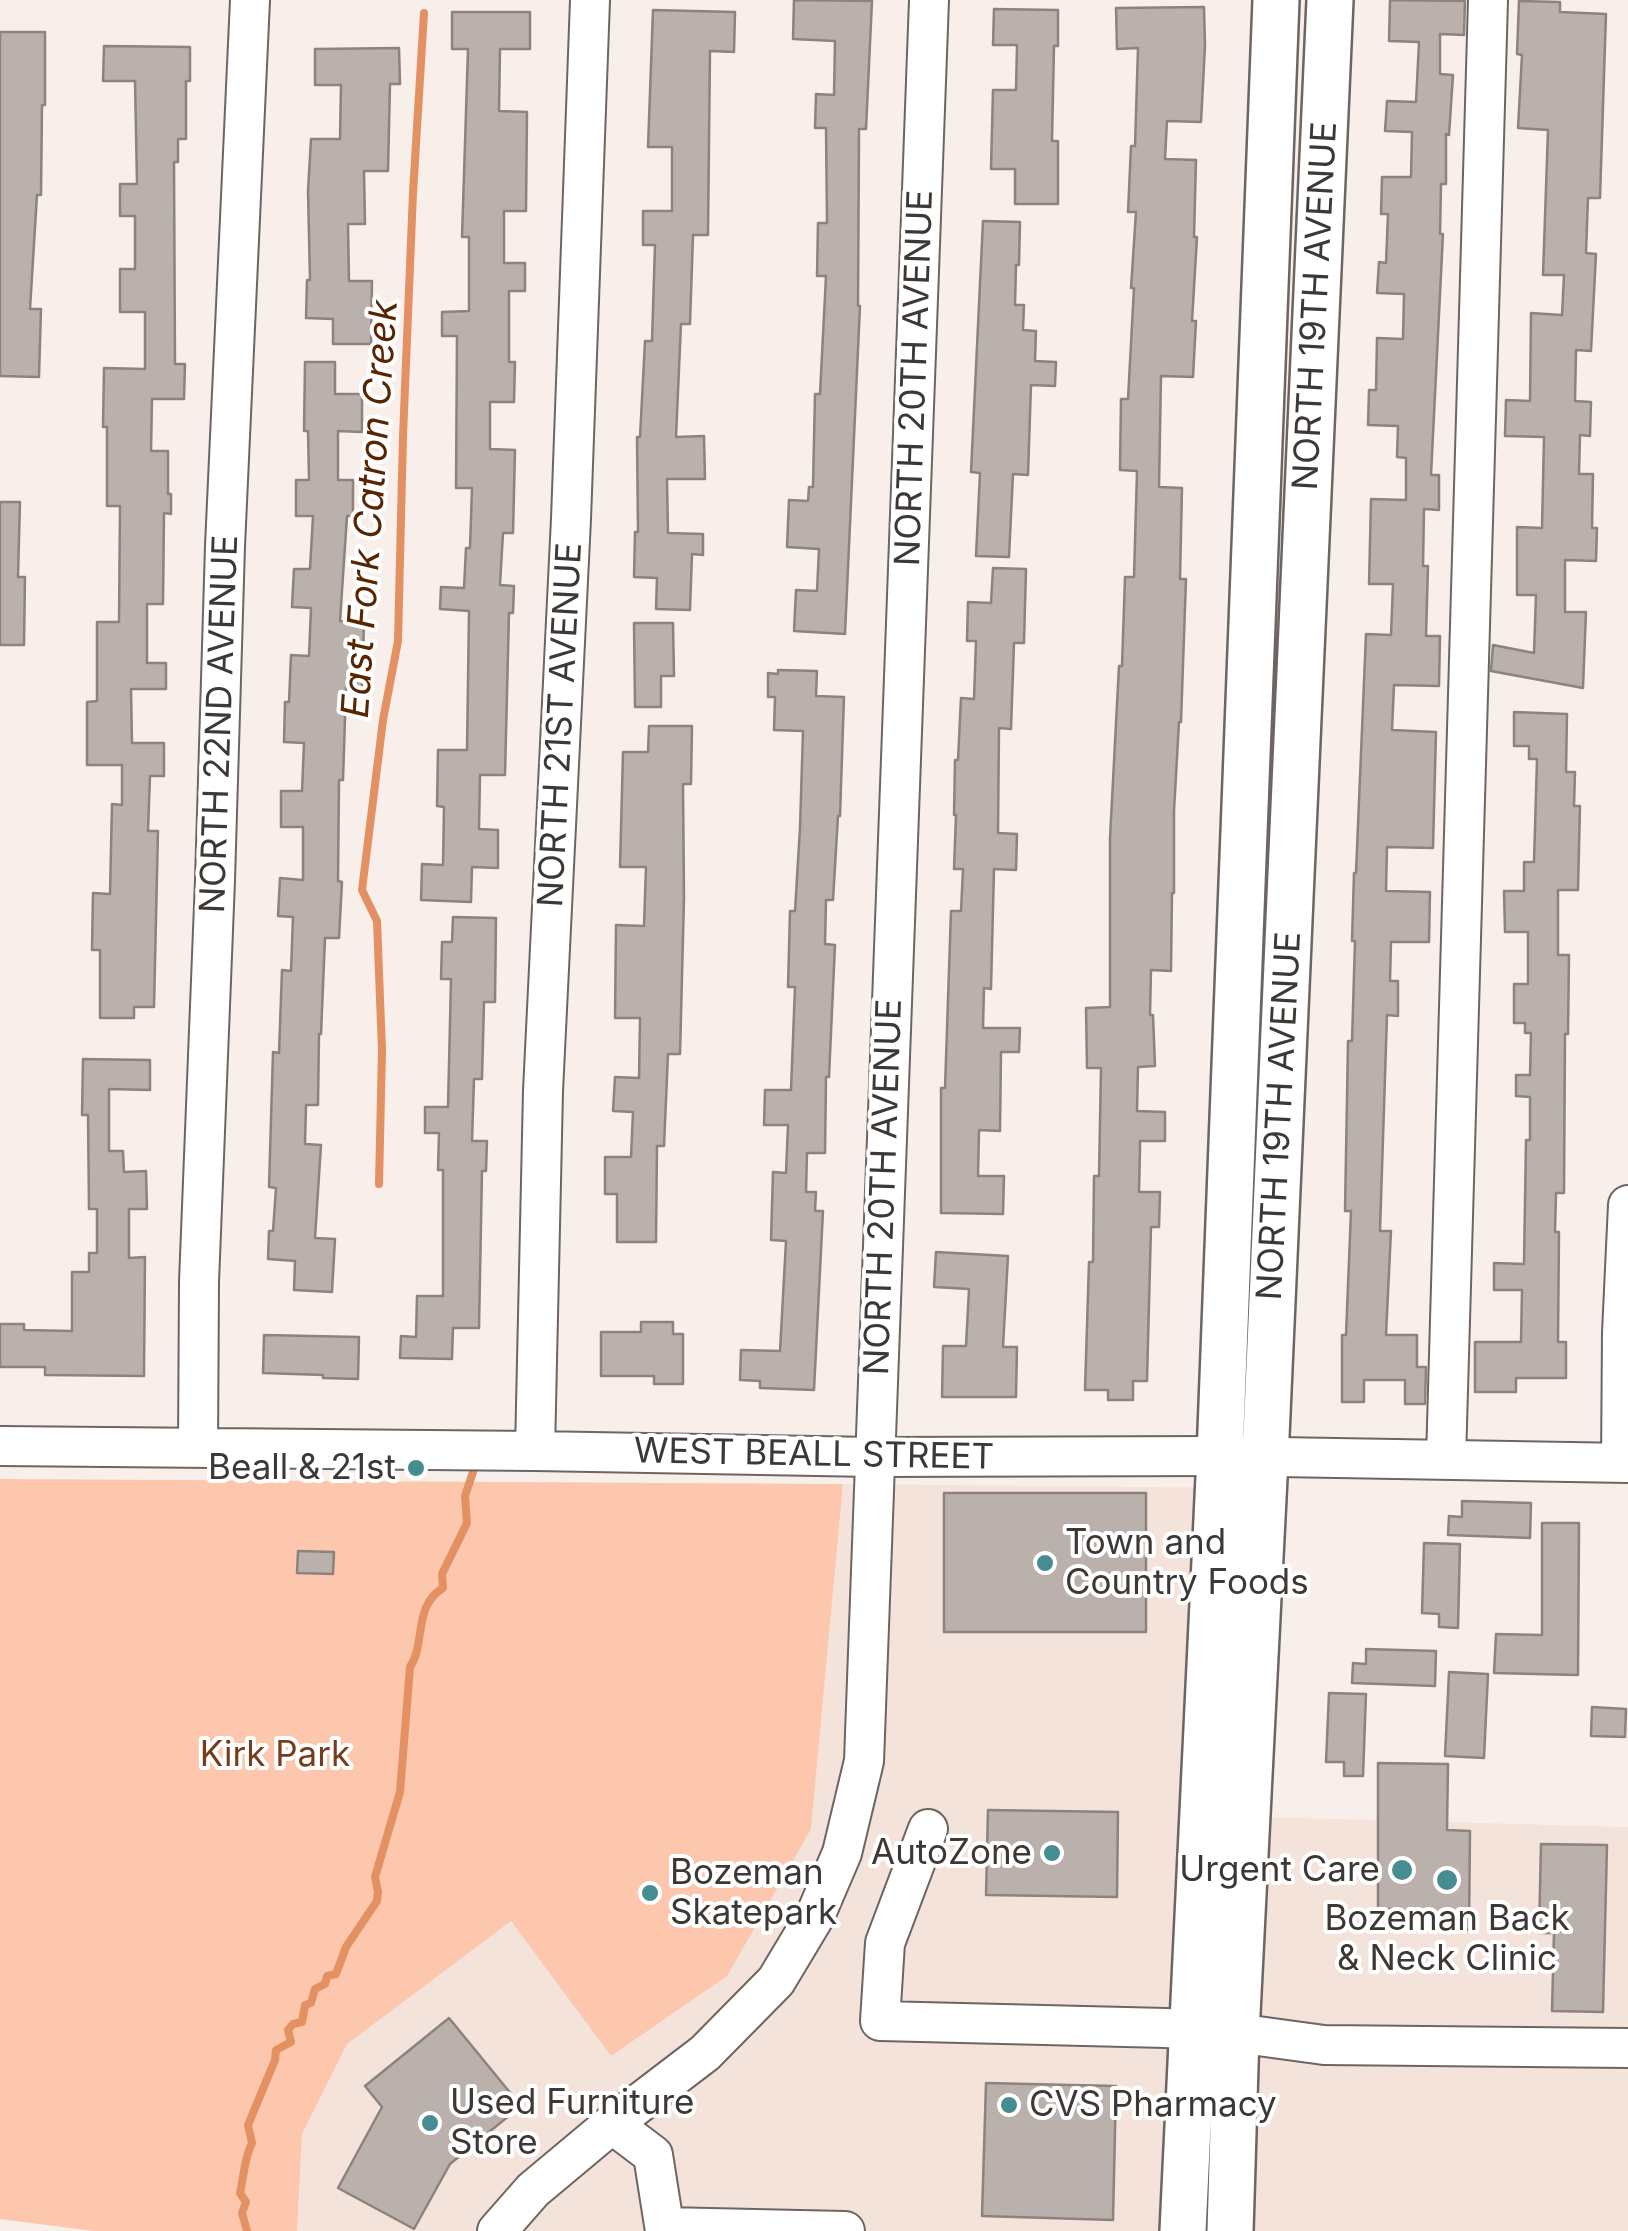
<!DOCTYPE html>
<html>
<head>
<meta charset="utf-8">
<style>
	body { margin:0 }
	canvas { display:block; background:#f9efea }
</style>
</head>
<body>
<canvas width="1628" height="2231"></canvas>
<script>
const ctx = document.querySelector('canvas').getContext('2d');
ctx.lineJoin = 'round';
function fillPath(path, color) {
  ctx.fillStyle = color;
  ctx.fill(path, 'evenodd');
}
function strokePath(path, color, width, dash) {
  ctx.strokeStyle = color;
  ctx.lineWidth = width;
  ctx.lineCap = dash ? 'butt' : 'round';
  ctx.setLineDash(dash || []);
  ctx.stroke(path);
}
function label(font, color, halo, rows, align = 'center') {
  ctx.font = font + ' Inter,sans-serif';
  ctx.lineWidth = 8;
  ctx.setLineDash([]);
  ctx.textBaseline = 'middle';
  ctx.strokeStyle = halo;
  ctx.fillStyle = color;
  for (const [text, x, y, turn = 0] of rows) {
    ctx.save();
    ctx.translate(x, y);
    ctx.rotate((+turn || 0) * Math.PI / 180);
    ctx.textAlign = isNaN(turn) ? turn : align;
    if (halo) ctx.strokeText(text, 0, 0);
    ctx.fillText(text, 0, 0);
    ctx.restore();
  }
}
const built = new Path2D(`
	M843,1484L1247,1488L1227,1816L1628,1827V2231H297L302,2134L347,2044L511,1920L611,2056L811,1829Z`);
const green = new Path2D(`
	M0,1479L843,1484L811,1829L727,1976L611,2056L511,1921L347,2044L302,2134L297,2231H93L0,2219Z`);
const stream = new Path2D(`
	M379,1184L382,1050L377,921L362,890L383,720L398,641L403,436L413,193L424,13
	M247,2231L242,2213L246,2202L240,2193C244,2175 244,2159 252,2143L248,2125L275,2060L276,2050L291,2042L288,2030L293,2024L302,2022L305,2005L311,2003L315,1989L325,1984L327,1976L336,1974L346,1947L377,1901L378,1892L375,1877L400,1792L410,1667C426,1643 413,1606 443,1588L442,1574L467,1523L465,1496L473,1472`);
const building = new Path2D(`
	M794,0L872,1L866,129H859L858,306H860L845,634L794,631L796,590L817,591L819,549L787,547L789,500L808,501L809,487H813L815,394H820L826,276H817L818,223H827L826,128H815L816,94L834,95L835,41L793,39Z
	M1390,0L1465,1L1464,35L1440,34V74L1453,75L1449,135L1446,134V184H1441L1440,234H1443L1431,475H1439V510L1424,509L1423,566H1428L1426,636H1440L1439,686L1394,685L1392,730L1436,732L1433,848L1387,847L1386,891L1430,892L1429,942H1391L1390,981H1398V1016L1387,1015L1380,1231H1391L1386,1335H1417V1367H1426L1425,1404H1405V1380H1364V1402H1342V1335H1346L1351,1211H1345L1348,1041H1352L1355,941H1352L1354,873H1356L1366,634L1391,635L1393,584H1369L1371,499L1406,500V458L1397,457L1398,426L1368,425L1369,390H1376L1377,338L1403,339L1404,294L1377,293L1379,262L1386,263L1388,214H1381L1382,177H1411L1412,132L1385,131L1387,101L1416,102L1419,42L1389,41Z
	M1519,1L1560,2V12L1606,14L1600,198H1588L1586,253L1596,254L1591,351L1576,350L1575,401L1591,402L1590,436L1580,435L1579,474H1593L1592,528H1597L1596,561L1565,560V612H1586L1583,688L1491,671L1493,645L1534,653L1536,595H1517V527L1542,528L1544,437L1505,436L1506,400L1530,401L1531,313L1562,315L1564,275H1543L1548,130L1518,128L1522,55L1517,54Z
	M1204,7L1205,46L1201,122L1167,121L1165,159L1196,160L1194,237H1197L1192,321H1196L1193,377L1161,376L1159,487L1182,488L1180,579H1186L1181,722H1179L1174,811V893H1172L1171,971L1151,970L1150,1015H1153L1155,1066L1138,1067L1137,1111L1165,1112V1141H1140V1149L1139,1192H1160L1159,1227H1151L1147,1381H1133V1400H1108V1390H1085L1089,1262H1093L1094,1176H1099L1101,1068H1087L1086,1008L1110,1007V838L1119,666H1122L1125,577H1134L1137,471L1120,470L1121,399H1128L1134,288H1131L1136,212H1128L1131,146H1135L1138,48L1117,49L1116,8Z
	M994,9L1058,10V46H1054L1052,141H1058V204H1015V169H991L993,90H1016L1017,45H993Z
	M653,10L735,12L734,52L710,51L708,235H693L690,324H681L676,437L704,436L705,479H667L668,533L703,534V555L692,554L690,610L656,609L657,578L634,577L635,532H638L637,437H640L645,341H652L655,245H643V211H672V147H648Z
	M452,12H530V49H500L499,111L527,112L526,211H504V263H525V291H509V362H515L514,402H490V449L515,450L513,533H503L500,585L514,586L513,613H509L505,775H480L479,829L498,830V868L472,867L471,902L421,900L422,864L443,865L444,807L437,806L438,750H467L469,611L440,609L441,587L464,588L466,548H470L472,488H456L457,336H442V312L469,311V237H462L468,49H452Z
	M0,32H45V105H42L41,195H37L30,309H41L39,377L0,376Z
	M104,46L190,47V81H186V139H178V162H174L175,364H185L184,399H152L151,451H168V494H171V514L164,513L163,604H147V663H166V689H131L132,743H164V776H150L148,831H158L154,1007H134V1018H100V950H92L93,893L110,894L112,804L122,805V765H87V702L97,701V622H119L120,506H107V427H103L104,368L145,369V312H120V269H135V216H120V184H137L135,81H103Z
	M399,48L400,84H390L388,171H364L365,224H348L349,281H372L371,344H333V319L306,318L307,280H310L308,191L311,139H340L341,85H315V49Z
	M983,221L1020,222L1019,265H1016L1015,305H1024L1023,330L1036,331L1035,361L1056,362L1055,386L1031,385L1028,475L1013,474L1009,557L976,556L980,473L971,472Z
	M305,362H335V394H362V432L338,431V480H353V516H347L340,621L364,622L362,689L346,688L343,780H339L338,881L342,882L339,938H325L321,1034H319L318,1105H306L305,1144L321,1145L315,1238L335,1239L332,1292L294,1290L295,1261L268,1259L269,1231H273L276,1188L269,1187L273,1052L279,1053L282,970L291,971L293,917L278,916L280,878L303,880V827H281V791H302L304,743L284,742L285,702H289L291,655L309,656L311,608L292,607L294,569H310L313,516H296V480H309L308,431H304Z
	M0,502H20L18,577H25L24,645H0Z
	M993,568L1026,569L1024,643H1014L1011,729L999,728L998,833L1017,834L1016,870L994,869L991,989L984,988L983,1028H1020L1019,1052H1001L1000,1131L979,1130L978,1176H1004L1003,1214L941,1213V1088H945L951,911H961L963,869H954L956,815H954L955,760H958L961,698L974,699L976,641H967L968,602L991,603Z
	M634,623H673L674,676H661V707H635Z
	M778,670L817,671L816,696L844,697L840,816H838L833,900H826L825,944L835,945L829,1077H826L825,1153H807L806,1192H816L815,1211H823L814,1390L760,1388V1381L740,1380L741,1350L780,1351L786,1241L771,1240L773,1172L786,1173L788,1125H764L765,1090H791L795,987H788L790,911H795L800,828L803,731L774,730L775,697H768V673L778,674Z
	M1514,712L1567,714L1566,772H1575L1574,806H1580L1578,890H1558V955H1569L1568,1034H1565L1564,1193H1556L1555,1232H1559L1558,1342H1566V1378H1516V1392H1475V1342H1521L1522,1290H1494V1263L1524,1264L1526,1140H1530V1097L1516,1096V1075H1530L1531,1033H1525V1023H1514V984H1528V932H1505L1504,891H1524V862H1534L1537,759H1529V746H1514Z
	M649,726H692L691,784H683L684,898L680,1054H668L664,1146H657L656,1242H617V1194H605V1157H631L633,1112L613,1111L615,1077L639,1078L640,1018H615L616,925L644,926L646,867H620L623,752H648Z
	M453,917L496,918L495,1002H484L482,1079H474L472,1141H487L486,1171H482L479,1328H453L452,1359L400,1358L401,1336L416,1337L417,1296H443V1170H438L439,1133H425V1107H448L451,979H441L442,942H452Z
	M83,1059L150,1060V1090L109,1089V1151H123L124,1172L146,1171L147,1209H129V1258L145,1257L144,1376L45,1375V1367H0V1324H24V1330L72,1331V1272H89V1253H97V1209H89L88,1115H82Z
	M936,1252L1008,1256L1003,1347H1017L1016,1397H942L943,1346H966L969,1289L934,1287Z
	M641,1322H673V1334H683V1384H654V1376H601V1332H641Z
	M264,1335L359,1337L358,1379L323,1378V1375L263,1373Z
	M944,1493H1146V1632H944Z
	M1462,1501L1531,1503L1530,1538L1448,1535L1449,1516L1462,1517Z
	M1542,1523H1579L1578,1675L1494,1673L1496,1634L1542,1635Z
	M1424,1543L1460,1544L1458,1628L1439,1627V1614L1422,1613Z
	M298,1551L334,1552L333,1574L297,1573Z
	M1366,1649L1436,1651L1435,1686L1352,1683L1353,1663L1366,1664Z
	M1449,1672L1488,1674L1484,1758L1445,1756Z
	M1329,1693L1366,1694L1363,1776H1344V1762H1326Z
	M1592,1707L1626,1709L1625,1737L1591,1736Z
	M1378,1763L1448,1764L1447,1830L1470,1831L1469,1930L1392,1929V1909H1378Z
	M988,1810L1118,1812L1117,1897L986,1895Z
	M1541,1844L1607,1845L1603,2012L1552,2011L1554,1933H1539Z
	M449,2018L521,2106L450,2164L414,2229L338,2188L382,2107L365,2086Z
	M986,2083L1116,2086L1113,2220L982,2216Z`);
const minor = new Path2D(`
	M0,1446L535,1451L873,1457L1220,1456L1628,1463
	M198,1447L199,1282L215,880L225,546L250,0
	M535,1451L543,1091L571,519L590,0
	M1446,1459L1488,0
	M1621,1463L1622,1333L1628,1205
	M928,1829L885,1943L880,2021L1166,2028L1236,2033L1324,2045L1628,2048
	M612,2124L653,2155L665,2231
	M665,2227L845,2231
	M497,2231L533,2190L612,2124L705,2053L776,1981L815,1916L842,1853L864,1761L929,0`);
const major = new Path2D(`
	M1183,2231L1220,1456L1276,0
	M1230,2231L1236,2033L1265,1458L1330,0`);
const markers = [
	[416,1468,10,"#458d90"],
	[1045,1563,10,"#458d90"],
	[1052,1853,10,"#458d90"],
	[1402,1870,12,"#458d90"],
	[1447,1880,12,"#458d90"],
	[650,1893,10,"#458d90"],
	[1009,2105,10,"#458d90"],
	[430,2123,10,"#458d90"]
];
const streetNames = [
	["NORTH 19TH AVENUE",1316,306,-87],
	["NORTH 20TH AVENUE",915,378,-88],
	["NORTH 22ND AVENUE",220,724,-88],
	["NORTH 21ST AVENUE",561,725,-87],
	["NORTH 19TH AVENUE",1280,1116,-87],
	["NORTH 20TH AVENUE",884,1187,-88],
	["WEST BEALL STREET",814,1455,1]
];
const poiNames = [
	["Beall & 21st",396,1468,"right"],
	["Town and",1065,1543],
	["Country Foods",1065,1583],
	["AutoZone",1032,1853,"right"],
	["Urgent Care",1380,1870,"right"],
	["Bozeman",670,1873],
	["Skatepark",670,1913],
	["Bozeman Back",1447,1919,"center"],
	["& Neck Clinic",1447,1959,"center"],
	["Used Furniture",450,2103],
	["Store",450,2143],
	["CVS Pharmacy",1029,2105]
];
const parkNames = [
	["Kirk Park",275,1755]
];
const waterNames = [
	["East Fork Catron Creek",371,509,-86]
];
fillPath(built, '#f4e3da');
fillPath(green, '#fcc7ac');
strokePath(stream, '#e39062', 8);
fillPath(building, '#bab0ac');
strokePath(building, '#8c837e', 2.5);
strokePath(minor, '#6d6561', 42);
strokePath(major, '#6d6561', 50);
strokePath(minor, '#fff', 38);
strokePath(major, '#fff', 45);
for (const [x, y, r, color] of markers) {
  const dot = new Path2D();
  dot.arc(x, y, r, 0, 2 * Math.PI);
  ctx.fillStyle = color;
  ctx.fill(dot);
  strokePath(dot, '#fff', 4);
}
label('35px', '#3c3836', '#fff', streetNames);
label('35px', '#3c3836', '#fff', poiNames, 'left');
label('35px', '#743d1d', '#fff', parkNames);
label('italic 38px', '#592400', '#fff', waterNames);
</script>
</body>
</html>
